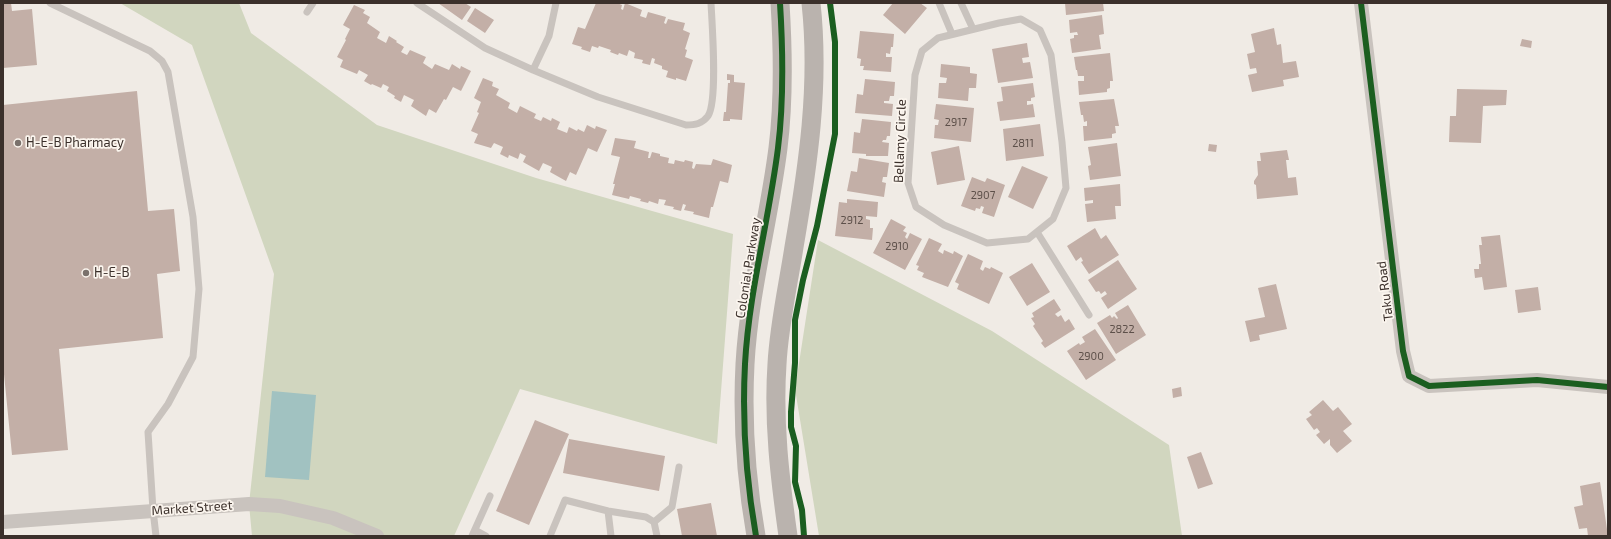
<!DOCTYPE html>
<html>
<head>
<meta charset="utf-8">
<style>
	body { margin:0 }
	#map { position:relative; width:1611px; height:539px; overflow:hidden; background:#f0ebe5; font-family:"Exo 2",sans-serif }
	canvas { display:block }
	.frame { position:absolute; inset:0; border:4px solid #3b302b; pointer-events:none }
</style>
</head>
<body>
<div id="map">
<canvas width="1611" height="539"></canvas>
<div class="frame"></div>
</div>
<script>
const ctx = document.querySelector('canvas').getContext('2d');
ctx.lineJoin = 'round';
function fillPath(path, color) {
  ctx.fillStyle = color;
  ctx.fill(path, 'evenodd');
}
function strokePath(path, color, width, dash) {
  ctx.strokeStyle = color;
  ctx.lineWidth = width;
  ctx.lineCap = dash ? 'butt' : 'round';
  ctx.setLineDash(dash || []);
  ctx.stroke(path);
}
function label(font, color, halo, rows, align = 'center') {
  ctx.font = font + ' "Exo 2",sans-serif';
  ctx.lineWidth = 3.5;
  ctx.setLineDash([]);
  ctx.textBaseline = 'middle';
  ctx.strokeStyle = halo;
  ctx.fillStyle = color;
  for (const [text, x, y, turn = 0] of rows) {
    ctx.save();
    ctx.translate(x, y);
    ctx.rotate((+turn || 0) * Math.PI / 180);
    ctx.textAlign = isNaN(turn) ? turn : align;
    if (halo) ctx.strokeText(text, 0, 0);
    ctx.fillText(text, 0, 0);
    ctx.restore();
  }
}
const green = new Path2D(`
	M120,3H239L251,33L377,125L536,178L733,234L717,444L520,389L454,536H252L249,504L274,274L192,45Z
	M818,240L992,331L1169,445L1182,536H819L795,389Z`);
const water = new Path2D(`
	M272,391L316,395L309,480L265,477Z`);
const building = new Path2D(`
	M3,3H11L12,11L32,9L37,65L3,68Z
	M438,3H465L471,7L462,20Z
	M596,3L604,4V3H617L622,5L621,9L623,10L625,3L642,10L640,16L646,18L648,12L666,17L664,23L666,24L668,19L685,23L683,30L690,33L685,49L687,50L685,57L693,60L686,81L676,78V80L666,77L668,71L662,69V66L654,63L655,59L652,58L650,65L642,63L643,60L634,58L635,53L629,50L627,56L619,53L618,55L610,52L611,50L599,46L598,48L592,46L590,52L581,49L582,47L572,44L578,27L585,29Z
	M893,3H920L927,8L905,34L883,15Z
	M1065,3H1103L1104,11L1066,15Z
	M354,5L365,10L363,13L370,17L367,23L380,32L377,38L386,43L389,36L397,41L396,42L404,47L401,52L407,55L410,50L426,57L423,63L432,69L435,64L449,70L452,64L460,69L461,66L471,71L461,91L453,87L446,100L444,99L436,113L429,109L426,116L411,106L414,100L404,95L401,102L394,98L395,96L387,91L389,87L383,84L381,88L372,84L371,85L364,81L368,75L359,70L357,74L340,67L343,60L337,57L346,40L345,39L350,29L343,25Z
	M475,8L494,20L485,33L467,21Z
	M1102,15L1104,34L1099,35L1101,49L1072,53L1070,39L1074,38V35H1078L1077,32L1070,33L1069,20Z
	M1274,28L1277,45L1281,44L1283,63L1296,61L1299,77L1283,80L1284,86L1252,92L1248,75L1257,73L1256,68L1250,69L1247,54L1255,52L1251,34Z
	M860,31L894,34L893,47H891L890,54L886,53V57H892L891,72L863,70L864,66H860L861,59L857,58Z
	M1522,39L1532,41L1531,48L1520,46Z
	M1027,43L1029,57L1022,58L1023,63L1030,62L1033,78L998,83L992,49Z
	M1110,53L1113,81H1110V88L1107,89V92L1079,95L1078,81H1084V76H1078L1077,70H1076L1074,57Z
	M941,64L970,67V73L977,74L976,88H969L968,101L938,98L939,83H946L947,78L940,77Z
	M727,74L734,75V82L745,83L742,120L730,119V121H723L724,112H726L728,83H730V80H727Z
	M483,78L493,82L492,86L499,89L496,95L510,103L508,108L517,113L520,106L536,114L534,118L541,121L543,117L551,121L552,118L560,122L557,129L567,133L569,127L577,131L578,129L584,132L587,125L595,129L596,126L607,130L597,152L588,148L576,175L570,172L566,181L550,172L552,167L543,163L539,171L523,162L526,156L520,153L518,159L509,155L508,158L500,154L503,147L494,143L491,148L474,143L478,134L471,131L479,113L477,112L481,102L474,98Z
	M865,79L895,82L894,96H890L889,101H884V103L893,104L892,116L855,113L857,94L863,95Z
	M1033,83L1035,97L1031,98V101H1027V105L1033,104L1035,117L1000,121L997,102L1003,101L1001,87Z
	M1457,89L1507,90L1506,105L1483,106L1481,143L1449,142L1450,116H1456Z
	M137,91L148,211L174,209L180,271L157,274L163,338L59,349L68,450L12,455L3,364V105Z
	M1114,99L1119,126H1115L1116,133L1112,134V138L1084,141L1083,126H1087V121L1084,122L1083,115H1081L1079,102Z
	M936,104L974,108L971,142L934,138L935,125H938L939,120L934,119Z
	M862,119L891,122L890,136H887L886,140H883L882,142L889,143L888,156H866V154L852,153L854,132L860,133Z
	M1040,124L1044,156L1006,161L1003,129Z
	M615,138L636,141L634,148L649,152L648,158H650L652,152L660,154V156L669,158L668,163L674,164L675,160L684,162L685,160L693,162L692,168L694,169L696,164L711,165L713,159L732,165L728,183L720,181L713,207H711L709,218L693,214L694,212L684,210L686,205L683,204L681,211L673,209L674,207L664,205L666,200L659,199L658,204L649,201L648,203L640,201L641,199L630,196L629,199L612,195L615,184H613L620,157L611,155Z
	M1117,143L1121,176L1090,180L1088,166L1091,165L1088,147Z
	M1209,144L1217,145L1216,152L1208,151Z
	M959,146L965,180L937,185L931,152Z
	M1287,150L1289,160H1286L1288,178L1296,177L1298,195L1257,199L1256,185L1254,184V181L1258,175L1257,161H1261L1260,153Z
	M859,158L889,163L887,177H883L882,182L886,183L884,197L847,191L851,171L857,172Z
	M1022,166L1048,177L1033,209L1008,197Z
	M972,177L985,182L987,178L1005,185L994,217L982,213L984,207L981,206L980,209L976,208L975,211L961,206Z
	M1120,184L1121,206H1115L1116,219L1087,222L1085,204L1093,203V200L1085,201L1084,188Z
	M847,199L878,202L877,217L866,216V219L870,220V228H873L872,240L835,236L839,202L847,203Z
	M891,219L906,227L903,231L907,233L905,237L907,239L910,233L922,239L905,270L873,253Z
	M1095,228L1101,239L1106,235L1119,255L1089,274L1081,262L1083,261L1081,257L1076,261L1067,246Z
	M1500,235L1507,287L1484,290L1482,277L1475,278L1474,269H1479V264H1481L1479,245H1482L1481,237Z
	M929,238L942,244L938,251L943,254L944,250L953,254L954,251L963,256L948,287L922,277L924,273L917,270L919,266L916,265Z
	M968,254L983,261L980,269L983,271L985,267L990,269L991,267L1003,273L989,304L957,289L959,284L955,282Z
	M1118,260L1137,289L1108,309L1101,298L1107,294L1105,291L1101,294L1099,291L1096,292L1088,280Z
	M1032,263L1050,292L1027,306L1009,277Z
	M1276,284L1287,329L1259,335L1260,340L1250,342L1245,321L1265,317L1258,288Z
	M1538,287L1541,310L1518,313L1515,290Z
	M1054,299L1061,310L1055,314L1058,317L1061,315L1065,322L1069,319L1075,329L1045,348L1041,343L1043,341L1033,326L1035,324L1031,318L1034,317L1032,313Z
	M1128,305L1146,335L1116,354L1097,323L1110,315L1112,318L1114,316L1117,319L1118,318L1115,313Z
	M1095,329L1116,360L1086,380L1067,351L1079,343L1080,345L1085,342L1082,337Z
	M1181,387L1182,396L1173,398L1172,389Z
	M1323,400L1333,411L1338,407L1352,424L1343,431L1352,441L1337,453L1330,445V439L1324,444L1316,435L1320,432L1317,428L1314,430L1306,419L1312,415L1309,412Z
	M535,420L569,434L529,525L496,511Z
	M569,439L665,456L659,491L563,473Z
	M1201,452L1213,484L1198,489L1187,457Z
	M1600,482L1608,536H1588L1587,528L1579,529L1574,507L1583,505L1580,486Z
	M711,503L717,536H682L677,509Z`);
const lane = new Path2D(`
	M50,3L150,51L162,61L168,72L193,217L199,289L193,357L168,404L148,432L153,510L156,536
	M417,3L485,48L533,70L549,36L556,3
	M939,3L952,34
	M961,3L973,29
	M307,12L313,3
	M1021,19L1040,30L1051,55L1062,142L1066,188L1053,219L1028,239L987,243L944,225L916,207L908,183L915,75L922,51L938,38L999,23Z
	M533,70L598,97L686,125C695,125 702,124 708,116C718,101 712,24 711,3
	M1037,232L1089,315
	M608,511L611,536
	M654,522L672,507L679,467
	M475,530L486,536
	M472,536L490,496
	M550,536L565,500L608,511L646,517L654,522L657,536`);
const street = new Path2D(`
	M1361,3L1403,351L1409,376L1429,386L1537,380L1608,387
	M3,522L249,504L280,506L333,518L377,536`);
const secondary = new Path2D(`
	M756,536C746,479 742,422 745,364C749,291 769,220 778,148C784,100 783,51 780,3
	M788,536C780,479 773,422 777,364C779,325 788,286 794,247C808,166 820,85 811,3`);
const cycleway = new Path2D(`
	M1361,3L1403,351L1409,376L1429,386L1537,380L1608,387
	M756,536C746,479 742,422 745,364C749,291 769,220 778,148C784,100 783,51 780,3
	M804,536L802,510L795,482L796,446L791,427V412L795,363V320L803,280L817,226L835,134V42L830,3`);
const markers = [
	[18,143,4,"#7a716c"],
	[86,273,4,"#7a716c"]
];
const numberNames = [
	["2917",956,122],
	["2811",1023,143],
	["2907",983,195],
	["2912",852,220],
	["2910",897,246],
	["2822",1122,329],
	["2900",1091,356]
];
const streetNames = [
	["Bellamy Circle",900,141,-88],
	["Colonial Parkway",748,268,-81],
	["Taku Road",1385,291,-97],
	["Market Street",192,508,-4]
];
const poiNames = [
	["H-E-B Pharmacy",26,143],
	["H-E-B",94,273]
];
fillPath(green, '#d1d6bf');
fillPath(water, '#a1c2c1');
fillPath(building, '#c3afa7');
strokePath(lane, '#c9c3be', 7);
strokePath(street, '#c9c3be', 14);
strokePath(secondary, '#bab3ae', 19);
strokePath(cycleway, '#1b5e20', 6);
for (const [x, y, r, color] of markers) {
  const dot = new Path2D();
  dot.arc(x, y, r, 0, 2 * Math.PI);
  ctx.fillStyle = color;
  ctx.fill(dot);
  strokePath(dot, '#fbf5ee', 1.5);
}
label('11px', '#5d504a', null, numberNames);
label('13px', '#3b302b', '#fbf5ee', streetNames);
label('13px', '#3b302b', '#fbf5ee', poiNames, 'left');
</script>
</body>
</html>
